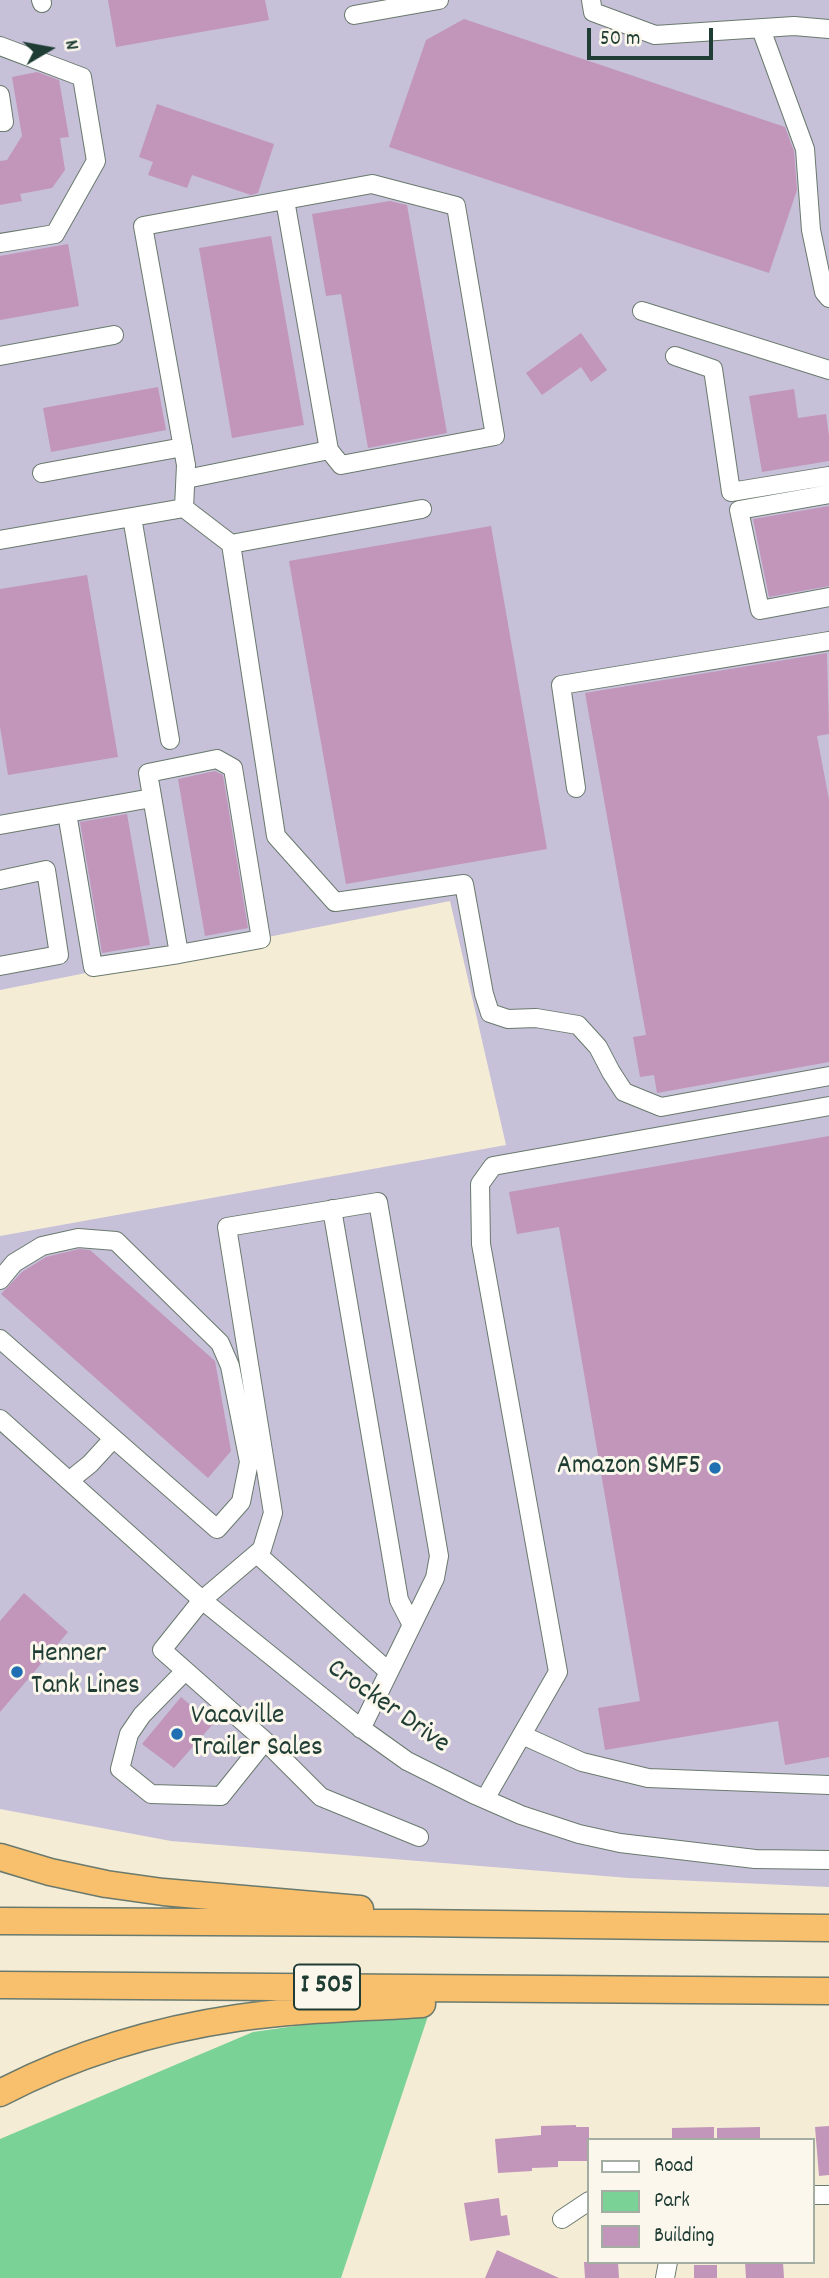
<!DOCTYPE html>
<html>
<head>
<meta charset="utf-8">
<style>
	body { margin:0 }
	#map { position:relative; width:829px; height:2278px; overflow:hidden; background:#f5ecd6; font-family:Dekko,sans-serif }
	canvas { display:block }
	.legend { position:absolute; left:587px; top:2138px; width:228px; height:126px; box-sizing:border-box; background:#fbf7ec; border:2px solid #a3ada2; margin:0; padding:9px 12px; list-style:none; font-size:21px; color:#1f3d34 }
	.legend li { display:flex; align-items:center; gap:14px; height:35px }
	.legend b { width:35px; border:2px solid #a3ada2 }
	.north { position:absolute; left:14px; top:14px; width:70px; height:70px; -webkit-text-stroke:5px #fbf7ec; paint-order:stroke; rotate:80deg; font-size:19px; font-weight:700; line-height:28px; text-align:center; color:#1f3d34 }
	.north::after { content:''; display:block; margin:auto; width:24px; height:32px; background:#1f3d34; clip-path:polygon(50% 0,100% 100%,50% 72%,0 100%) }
	.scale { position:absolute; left:587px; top:28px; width:126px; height:32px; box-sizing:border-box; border:4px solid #1f3d34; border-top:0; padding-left:9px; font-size:21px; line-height:24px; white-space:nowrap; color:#1f3d34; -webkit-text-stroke:5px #fbf7ec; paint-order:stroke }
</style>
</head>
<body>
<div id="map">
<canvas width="829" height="2278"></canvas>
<ul class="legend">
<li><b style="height:9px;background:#fff"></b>Road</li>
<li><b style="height:19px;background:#7ad296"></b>Park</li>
<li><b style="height:19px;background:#c295ba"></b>Building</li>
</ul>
<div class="north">N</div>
<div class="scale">50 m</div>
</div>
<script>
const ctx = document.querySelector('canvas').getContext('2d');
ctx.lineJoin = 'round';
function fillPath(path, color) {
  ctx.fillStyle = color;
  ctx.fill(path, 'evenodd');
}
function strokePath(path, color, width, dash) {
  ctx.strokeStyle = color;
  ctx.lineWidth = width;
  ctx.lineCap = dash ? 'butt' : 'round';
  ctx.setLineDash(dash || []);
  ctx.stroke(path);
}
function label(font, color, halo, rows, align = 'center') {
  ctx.font = font + ' Dekko,sans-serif';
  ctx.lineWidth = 6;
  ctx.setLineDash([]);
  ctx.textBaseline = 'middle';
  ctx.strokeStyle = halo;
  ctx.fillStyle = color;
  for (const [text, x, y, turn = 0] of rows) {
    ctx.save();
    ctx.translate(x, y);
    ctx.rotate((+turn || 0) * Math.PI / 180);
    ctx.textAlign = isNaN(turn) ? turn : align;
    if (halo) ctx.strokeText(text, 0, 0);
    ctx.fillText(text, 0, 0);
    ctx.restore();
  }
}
const industrial = new Path2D(`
	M0,0H829V1887L629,1878L171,1841L0,1809V1236L506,1145L450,901L0,990Z`);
const green = new Path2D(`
	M431,2007L341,2278H0V2139L253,2032Z`);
const building = new Path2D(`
	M108,0H265L269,20L116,47Z
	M464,19L785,127L794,151L797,190L769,273L389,147L426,40Z
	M37,72L59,80L69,137L60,138L65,170L52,188L20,194L22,201L0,205V161L7,160L22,136L12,77Z
	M157,104L274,144L258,193L251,195L192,175L187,188L148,175L153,162L139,157Z
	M390,201L407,205L447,433L368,448L341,294L326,296L312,214Z
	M271,236L304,425L232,438L199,248Z
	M68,244L79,306L0,320V256Z
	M581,333L607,370L591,382L581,367L542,395L526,373Z
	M158,387L166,430L51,452L43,408Z
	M794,389L798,418L826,414L829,436V461L762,472L749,396Z
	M829,506V586L769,597L753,519Z
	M491,526L547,849L346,884L289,561Z
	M87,575L118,757L8,775L0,727V589Z
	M827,653L829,734L817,736L829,800V1062L657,1093L654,1075L640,1077L633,1037L646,1035L585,693Z
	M215,771L223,775L248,928L205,936L178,779Z
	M127,814L150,945L102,953L80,822Z
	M829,1136V1757L785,1765L778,1721L605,1750L598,1708L640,1701L559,1227L517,1234L509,1192Z
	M79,1249L90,1250L215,1361L231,1451L208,1478L1,1294L22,1272L46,1257Z
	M24,1593L68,1632L0,1712V1621Z
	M181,1697L213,1724L174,1768L142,1744Z
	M576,2125V2127H589V2161H558V2167L532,2168V2171L498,2173L495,2139L541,2135V2126Z
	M829,2126V2175L819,2176L815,2127Z
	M714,2127V2140H672V2128Z
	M760,2127V2140H717V2128Z
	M499,2198L501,2216L507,2215L510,2235L470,2241L464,2203Z
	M497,2250L559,2278H485Z
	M584,2262H618L619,2278H585Z
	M745,2262H783L784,2278H746Z
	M694,2265H717V2278H694Z`);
const minor = new Path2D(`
	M41,0L42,3
	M591,0L593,12L655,35L794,26L829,29
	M354,15L439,0
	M761,29L805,149L811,230L824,292L829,298
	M0,46L82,77L96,161L55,234L0,243
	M0,95L4,122H0
	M285,200L329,450
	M642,311L829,370
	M0,356L114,335
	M675,356L713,369L731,492L829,476
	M42,473L183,447
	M829,494L739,510L760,610L829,597
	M184,508L186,465L143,226L372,184L456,206L495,436L341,465L329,450L186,479
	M184,508L231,544L422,509
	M132,517L170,740
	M0,540L184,508
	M231,544L276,836L335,902L464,884L484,994L490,1013L508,1019L536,1018L578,1025L598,1047L611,1072L624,1092L661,1107L829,1076
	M217,759L233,768L261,939L179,954L148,773Z
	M576,788L561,685L829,641
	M67,813L93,967L179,954
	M0,825L152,798
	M0,880L46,870L59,955L0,966
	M332,1209L399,1600L412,1625
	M0,1280L14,1263L42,1246L78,1238L116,1241L220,1343L230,1366L249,1462L241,1502L217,1529L0,1339
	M0,1419L202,1600L358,1726L407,1761L473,1794L521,1815L579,1834L620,1843L755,1859L829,1860
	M70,1480L90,1464L112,1440
	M257,1554L389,1672
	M185,1671L142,1715L129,1734L120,1769L151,1794L221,1796L265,1741L162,1650L202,1600L262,1549L273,1513L227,1227L378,1202L439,1556L435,1578L361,1729
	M522,1735L582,1762L648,1778L829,1785
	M265,1741L321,1797L419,1837
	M485,1799L558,1672L481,1244L480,1184L493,1166L829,1106
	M813,2195H829
	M562,2219L589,2201
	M665,2278L668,2262`);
const highway = new Path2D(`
	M0,1857L50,1872L106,1884L163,1892L360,1909
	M0,1921L413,1923L829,1928
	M0,1985L829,1991
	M0,2093C73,2055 155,2030 237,2018C298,2009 361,2008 422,2004`);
const markers = [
	[715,1468,7,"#1f6fb2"],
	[17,1672,7,"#1f6fb2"],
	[177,1734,7,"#1f6fb2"]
];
const shields = [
	[327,1987,66]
];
const shieldNames = [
	["I 505",327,1987]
];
const poiNames = [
	["Amazon SMF5",701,1468,"right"],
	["Henner",31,1656],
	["Tank Lines",31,1688],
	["Vacaville",191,1718],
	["Trailer Sales",191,1750]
];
const streetNames = [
	["Crocker Drive",387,1708,35]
];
fillPath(industrial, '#c6c0d9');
fillPath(green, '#7ad296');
fillPath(building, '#c295ba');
strokePath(minor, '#6a7a6d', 20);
strokePath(highway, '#6a7a6d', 29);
strokePath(minor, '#fff', 18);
strokePath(highway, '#f8bf6c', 26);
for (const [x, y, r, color] of markers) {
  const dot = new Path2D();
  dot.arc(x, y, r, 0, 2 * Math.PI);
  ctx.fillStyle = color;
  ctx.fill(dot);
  strokePath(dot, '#fbf7ec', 2.5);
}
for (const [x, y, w] of shields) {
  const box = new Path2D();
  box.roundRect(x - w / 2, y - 22.5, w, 45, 5);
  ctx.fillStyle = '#fbf7ec';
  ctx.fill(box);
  strokePath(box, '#1f3d34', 2);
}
label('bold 26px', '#1f3d34', null, shieldNames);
label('28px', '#1f3d34', '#fbf7ec', poiNames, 'left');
label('28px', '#1f3d34', '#fbf7ec', streetNames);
</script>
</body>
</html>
